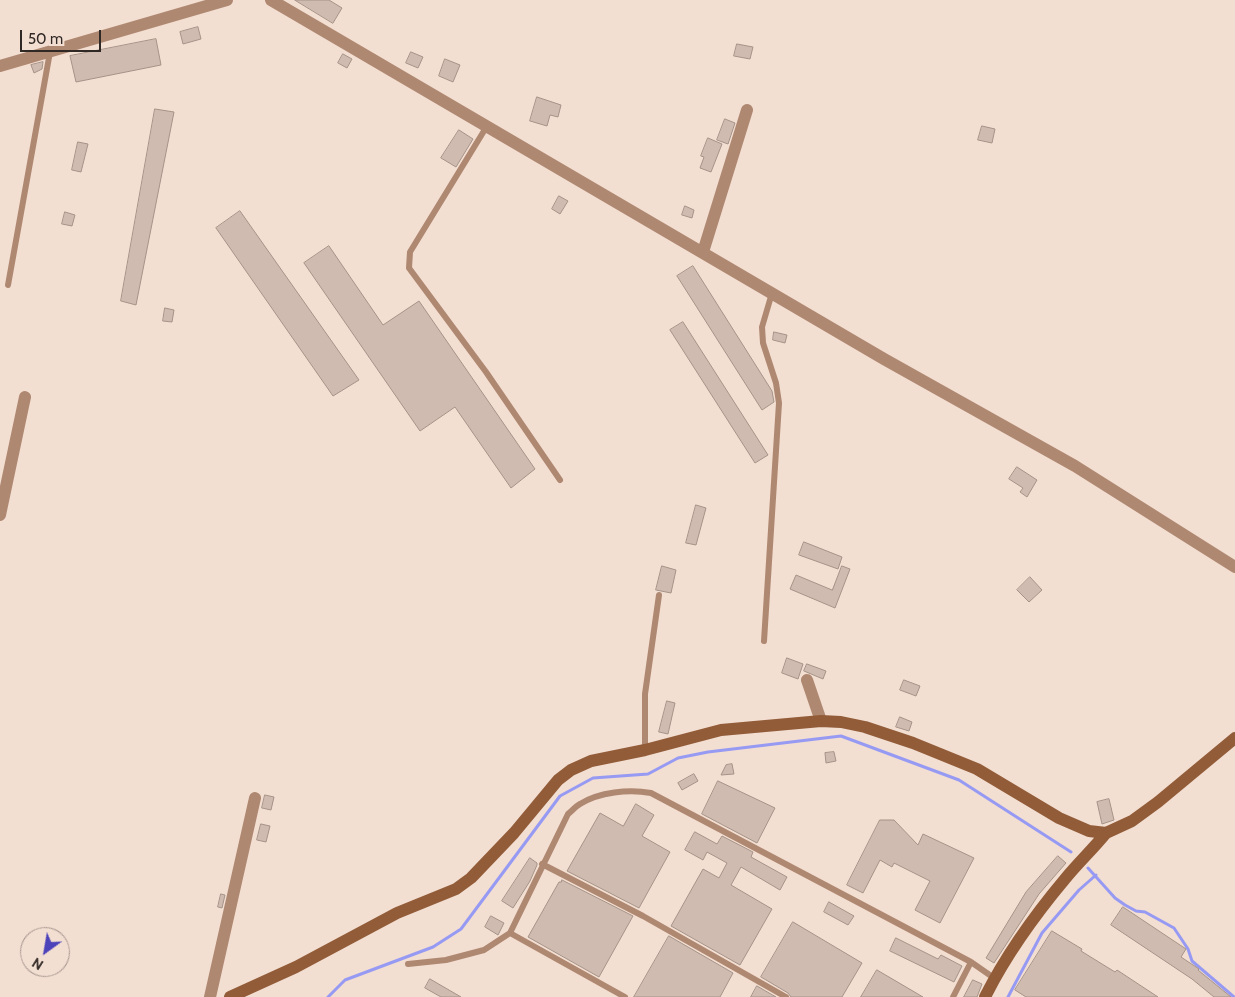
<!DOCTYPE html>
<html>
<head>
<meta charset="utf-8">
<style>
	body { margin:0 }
	#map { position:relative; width:1235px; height:997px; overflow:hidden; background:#f3ded2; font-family:Cabin,sans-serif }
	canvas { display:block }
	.north { position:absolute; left:20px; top:927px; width:50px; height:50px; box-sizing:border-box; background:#f3ded2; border:1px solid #a5958c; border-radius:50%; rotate:212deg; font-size:14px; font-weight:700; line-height:20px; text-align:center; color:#302824 }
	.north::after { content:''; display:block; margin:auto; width:18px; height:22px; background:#4c42b9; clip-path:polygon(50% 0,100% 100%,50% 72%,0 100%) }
	.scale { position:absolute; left:20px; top:30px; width:81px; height:22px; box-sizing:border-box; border:2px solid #302824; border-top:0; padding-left:6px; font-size:15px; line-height:18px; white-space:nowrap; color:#302824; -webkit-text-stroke:4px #f3ded2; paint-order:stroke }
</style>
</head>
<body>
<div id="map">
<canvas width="1235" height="997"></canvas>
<div class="north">N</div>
<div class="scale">50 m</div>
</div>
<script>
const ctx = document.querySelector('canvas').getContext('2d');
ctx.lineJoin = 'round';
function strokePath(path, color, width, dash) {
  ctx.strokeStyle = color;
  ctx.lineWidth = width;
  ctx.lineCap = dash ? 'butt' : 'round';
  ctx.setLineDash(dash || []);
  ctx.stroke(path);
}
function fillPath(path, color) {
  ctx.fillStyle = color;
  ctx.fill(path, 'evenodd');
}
const stream = new Path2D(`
	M1088,868L1115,898L1125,905L1136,911L1145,912L1174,928L1188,949L1192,961L1234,997
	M328,997L345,980L433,947L461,929L560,796L593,778L648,774L678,758L708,752L841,736L959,780L1071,852
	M1008,997L1042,933L1079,890L1096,875`);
const building = new Path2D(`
	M295,0H329L342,8L333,23Z
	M198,27L201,39L183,44L180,32Z
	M156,39L161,65L76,82L70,56Z
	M737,44L753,47L750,59L734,56Z
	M411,52L423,57L418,68L406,63Z
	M343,54L352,59L347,68L338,63Z
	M445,59L460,65L453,82L439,76Z
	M43,62L42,69L34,73L31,65Z
	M537,97L561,105L558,117L550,115L547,126L530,121Z
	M155,109L174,112L136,305L121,301Z
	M725,119L735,123L728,144L717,140Z
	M982,126L995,129L992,143L978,140Z
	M459,130L473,139L456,167L441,158Z
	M708,138L722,144L711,172L700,168L704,157L701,156Z
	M78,142L88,144L81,172L72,170Z
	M559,196L568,201L560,214L552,209Z
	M685,206L694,210L692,218L682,215Z
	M240,211L359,380L333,396L216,228Z
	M65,212L75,215L72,226L62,224Z
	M329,246L383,325L419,301L535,469L511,488L455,407L420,431L304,263Z
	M693,266L772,391L774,402L762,410L677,276Z
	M165,308L174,310L172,322L163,321Z
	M683,322L768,455L755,463L670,330Z
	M774,332L787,335L785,343L773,340Z
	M1017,467L1037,480L1027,497L1020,492L1023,488L1009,479Z
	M696,505L706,508L696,545L686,543Z
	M804,542L842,557L838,569L799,555Z
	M662,566L676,570L671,593L656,590Z
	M842,566L850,569L835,608L790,589L796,575L832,590Z
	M1030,577L1042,590L1029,602L1017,590Z
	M787,658L803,664L798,679L782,673Z
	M807,664L826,671L823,679L804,671Z
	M904,680L920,686L916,696L900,690Z
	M667,701L675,703L668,734L659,732Z
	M900,717L912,722L909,731L896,727Z
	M834,752L836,761L826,763L825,753Z
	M732,764L734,774L721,775L726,765Z
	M694,774L698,781L682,790L678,783Z
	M718,781L775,808L757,843L702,814Z
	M265,795L274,797L271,810L262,808Z
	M1109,799L1114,820L1102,824L1097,802Z
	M636,804L654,815L642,836L670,852L639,908L567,871L600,813L623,826Z
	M880,820H894L918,845L923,834L974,858L940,923L915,910L930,881L894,863L892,867L880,860L863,893L847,885Z
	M261,824L270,826L266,842L257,840Z
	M695,832L717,844L722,836L753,852L751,857L787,877L780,890L741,867L731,885L772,909L740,965L671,926L703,869L719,878L727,863L707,852L703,860L685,850Z
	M1058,856L1066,863L1039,894L994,963L986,958L1026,892Z
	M530,858L537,863V865L530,881L513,908L502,901Z
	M562,880L633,916L599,977L528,937L559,882H561Z
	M221,894L225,895L222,908L218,907Z
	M829,902L854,916L848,925L824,912Z
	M1123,907L1186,949L1181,957L1199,969L1198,970L1231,997H1214L1192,979L1111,925Z
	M491,916L504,923L498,935L485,927Z
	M793,922L862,963L842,997H791L788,993L761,977Z
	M1052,931L1082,949L1081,951L1115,972L1117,970L1158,997H1026L1015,990Z
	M669,936L733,973L720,997H634Z
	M896,938L938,959L941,955L962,966L954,982L890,951Z
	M877,970L923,997H861Z
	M430,979L461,997H441L425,988Z
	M973,980L982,984L977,997H964Z
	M757,986L776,997H751Z`);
const lane = new Path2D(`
	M487,126L410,252L409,268L486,372L560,480
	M8,285L50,52
	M764,641L779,403L776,383L763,343L762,327L772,293
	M645,750V694L659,595
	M542,864L643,916L786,997
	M510,933L625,997
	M408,964L446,960L484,950L510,933L568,814C572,811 576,806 580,804C599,792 629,789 651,793L971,962L994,978
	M953,997L971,962`);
const street = new Path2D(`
	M271,0L884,359L1075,466L1235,567
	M0,66L227,0
	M703,252L747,110
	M0,515L25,397
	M807,680L821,721
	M210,997L255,798`);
const secondary = new Path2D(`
	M230,997L296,967L397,913L456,889L471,878L514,833L558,780L571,770L591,761L645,750L721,730L821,721L841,722L865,727L913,743L977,769L1059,818L1089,831L1106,833L1132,821L1158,802L1235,738
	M985,997C1006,955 1034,916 1065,879C1078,863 1093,849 1106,833`);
strokePath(stream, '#969af3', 3);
fillPath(building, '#cfbbaf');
strokePath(building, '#a69388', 1);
strokePath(lane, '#af8871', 6);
strokePath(street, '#af8871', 12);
strokePath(secondary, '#925c38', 12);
</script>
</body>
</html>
